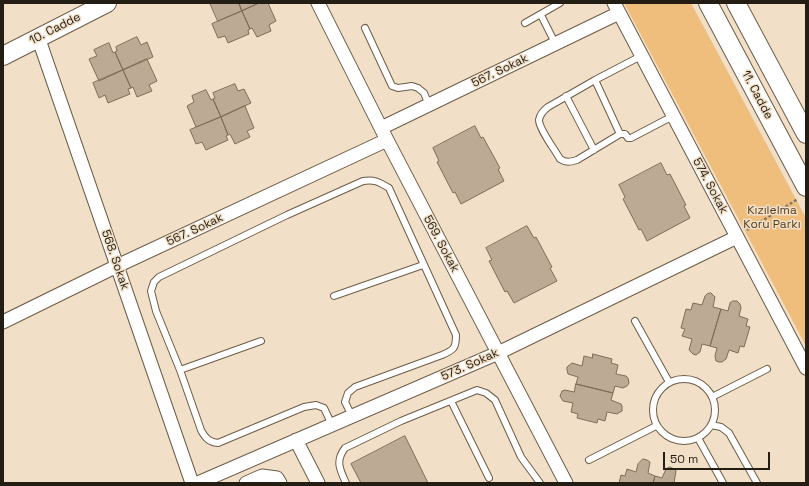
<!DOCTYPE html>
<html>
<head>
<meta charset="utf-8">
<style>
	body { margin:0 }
	#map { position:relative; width:809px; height:486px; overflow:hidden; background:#f1dfc7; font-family:"Space Grotesk",sans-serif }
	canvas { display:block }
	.frame { position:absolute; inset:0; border:4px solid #241d14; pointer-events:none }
	.scale { position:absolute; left:663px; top:452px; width:107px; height:18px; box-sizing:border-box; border:2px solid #241d14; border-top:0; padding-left:5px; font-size:12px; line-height:14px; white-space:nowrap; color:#241d14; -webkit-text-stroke:3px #f1dfc7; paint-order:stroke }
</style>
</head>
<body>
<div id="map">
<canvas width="809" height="486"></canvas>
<div class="frame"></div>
<div class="scale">50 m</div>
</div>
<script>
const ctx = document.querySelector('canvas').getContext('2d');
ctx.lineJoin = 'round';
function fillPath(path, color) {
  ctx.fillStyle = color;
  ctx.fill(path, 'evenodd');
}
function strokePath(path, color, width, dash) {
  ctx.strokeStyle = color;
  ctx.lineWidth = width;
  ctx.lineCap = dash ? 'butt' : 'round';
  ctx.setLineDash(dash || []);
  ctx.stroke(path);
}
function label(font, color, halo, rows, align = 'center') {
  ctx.font = font + ' "Space Grotesk",sans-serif';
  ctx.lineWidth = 3;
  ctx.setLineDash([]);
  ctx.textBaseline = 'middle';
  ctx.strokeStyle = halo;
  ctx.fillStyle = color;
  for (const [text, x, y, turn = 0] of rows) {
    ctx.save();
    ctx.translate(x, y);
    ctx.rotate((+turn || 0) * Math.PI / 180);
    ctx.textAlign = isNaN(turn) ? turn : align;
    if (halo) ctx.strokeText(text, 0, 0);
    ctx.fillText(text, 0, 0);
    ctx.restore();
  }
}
const green = new Path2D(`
	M624,3H691L806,218V346Z`);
const building = new Path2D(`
	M210,3H239L242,11L218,21Z
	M239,3H259L242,11Z
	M259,3H268L276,21L269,25L271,31L257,37L252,28L250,29L242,11Z
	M242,11L250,29L248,30L249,34L228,43L225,36L218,38L212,24Z
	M137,37L141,45L147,42L153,57L123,70L115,52L117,51L116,47Z
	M109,43L113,53L115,52L123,70L99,81L89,59L97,56L94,50Z
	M147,59L157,81L149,85L152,91L137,97L133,87L131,88L123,70Z
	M123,70L131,88L128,89L130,94L108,103L105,95L99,98L93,83Z
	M235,84L238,91L244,89L251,103L221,117L213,99L215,98L213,93Z
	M206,90L211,100L213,99L221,117L196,127L187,106L194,102L192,96Z
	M245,106L254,128L247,131L250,137L235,144L230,134L228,135L221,117Z
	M221,117L228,135L226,136L228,140L206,150L202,142L196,144L190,130Z
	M475,126L481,138L483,137L500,168L498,169L504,181L461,204L455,192L453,193L437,162L439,161L433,148Z
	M661,163L667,175L670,174L686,205L684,206L690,218L647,241L641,229L639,230L623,199L625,197L619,185Z
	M527,226L534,238L536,237L552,267L550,268L557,281L514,303L507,291L505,292L489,261L492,260L486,248Z
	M711,293L715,297L713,307L721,309L710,346L702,344L700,352L696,355L693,354L689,350L692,339L682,336L685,329L681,328L686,309L691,310L693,303L702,305L705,296L707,294Z
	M733,301H737L740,304L741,308L739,316L748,319L746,326L750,327L744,347L740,346L738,353L729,350L726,359L722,362H719L716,361L715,356L717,348L710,346L721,309L728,311L730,303Z
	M593,354L612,359L611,363L618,365L616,374L626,376L628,378L629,383L627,386L623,388L615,386L613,393L576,384L578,377L568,374L567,370V367L572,363L582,366L584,356L592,358Z
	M576,384L613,393L611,400L621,404L622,406V411L617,414L607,412L605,421L598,419L597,423L577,418L578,414L571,412L573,403L563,401L560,396L562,391L565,390L574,392Z
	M405,436L428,483H361L351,464Z
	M643,459L647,460L650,462L648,473L655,476L653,483H619L621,475L625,476L627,469L636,472L638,464Z
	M670,467L674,469L676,471L674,483H653L655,476L662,478L666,469Z`);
const path = new Path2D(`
	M747,230L798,199`);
const service = new Path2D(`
	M541,15L555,43
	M525,23L560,3
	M365,28L392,86L398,88L412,86L418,88L424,93L429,105
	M641,56L595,80L548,107C544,110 540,114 539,120C539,129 555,150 560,159C566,163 570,162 577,160L620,134H625L628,138H631L673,116
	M595,80L620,134
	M566,96L594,150
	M334,296L423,265
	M635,321L669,382
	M180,370L261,341
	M653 410a31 31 0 1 1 62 0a31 31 0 1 1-62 0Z
	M712,397L767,369
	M451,401L489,478
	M332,425L324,408L316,405L304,407L218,443C209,442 205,438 201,430L180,370L156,311L151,291L154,282L159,277L287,215L363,181C374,179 379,182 389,188L456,335C456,348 454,350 442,355L355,387L348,393L345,402L352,416
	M711,425L721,427L729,433L757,483
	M698,438L723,483
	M589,460L656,426
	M346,483C340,470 335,461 345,448L401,421L477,390L486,393L495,400L521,457L540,483`);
const minor = new Path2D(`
	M318,3L387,140L566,483
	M614,3L806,368
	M38,37L192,483
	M381,128L619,13
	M3,322L117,266L387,140
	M296,440L318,483
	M198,483L498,353L737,237
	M246,483L262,476L277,478L280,483`);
const secondary = new Path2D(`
	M708,3L806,187
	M736,3L806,134
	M3,56L107,3`);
const streetNames = [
	["10. Cadde",55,29,-27],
	["567. Sokak",500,71,-26],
	["11. Cadde",757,95,62],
	["574. Sokak",710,186,62],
	["567. Sokak",195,230,-25],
	["569. Sokak",441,244,62],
	["568. Sokak",115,260,71],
	["573. Sokak",470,365,-24]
];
const parkNames = [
	["Kızılelma",772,211],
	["Koru Parkı",772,225]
];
fillPath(green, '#efbe7d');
fillPath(building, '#bcaa94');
strokePath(building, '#7e6d58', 1);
strokePath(service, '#6c5c48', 8);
strokePath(minor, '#6c5c48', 15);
strokePath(secondary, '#6c5c48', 20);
strokePath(path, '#857969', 2.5, [3, 2]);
strokePath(service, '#fff', 6);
strokePath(minor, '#fff', 13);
strokePath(secondary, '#fff', 18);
label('12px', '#241d14', '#f1dfc7', streetNames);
label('12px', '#543d1d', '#f1dfc7', parkNames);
</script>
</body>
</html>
